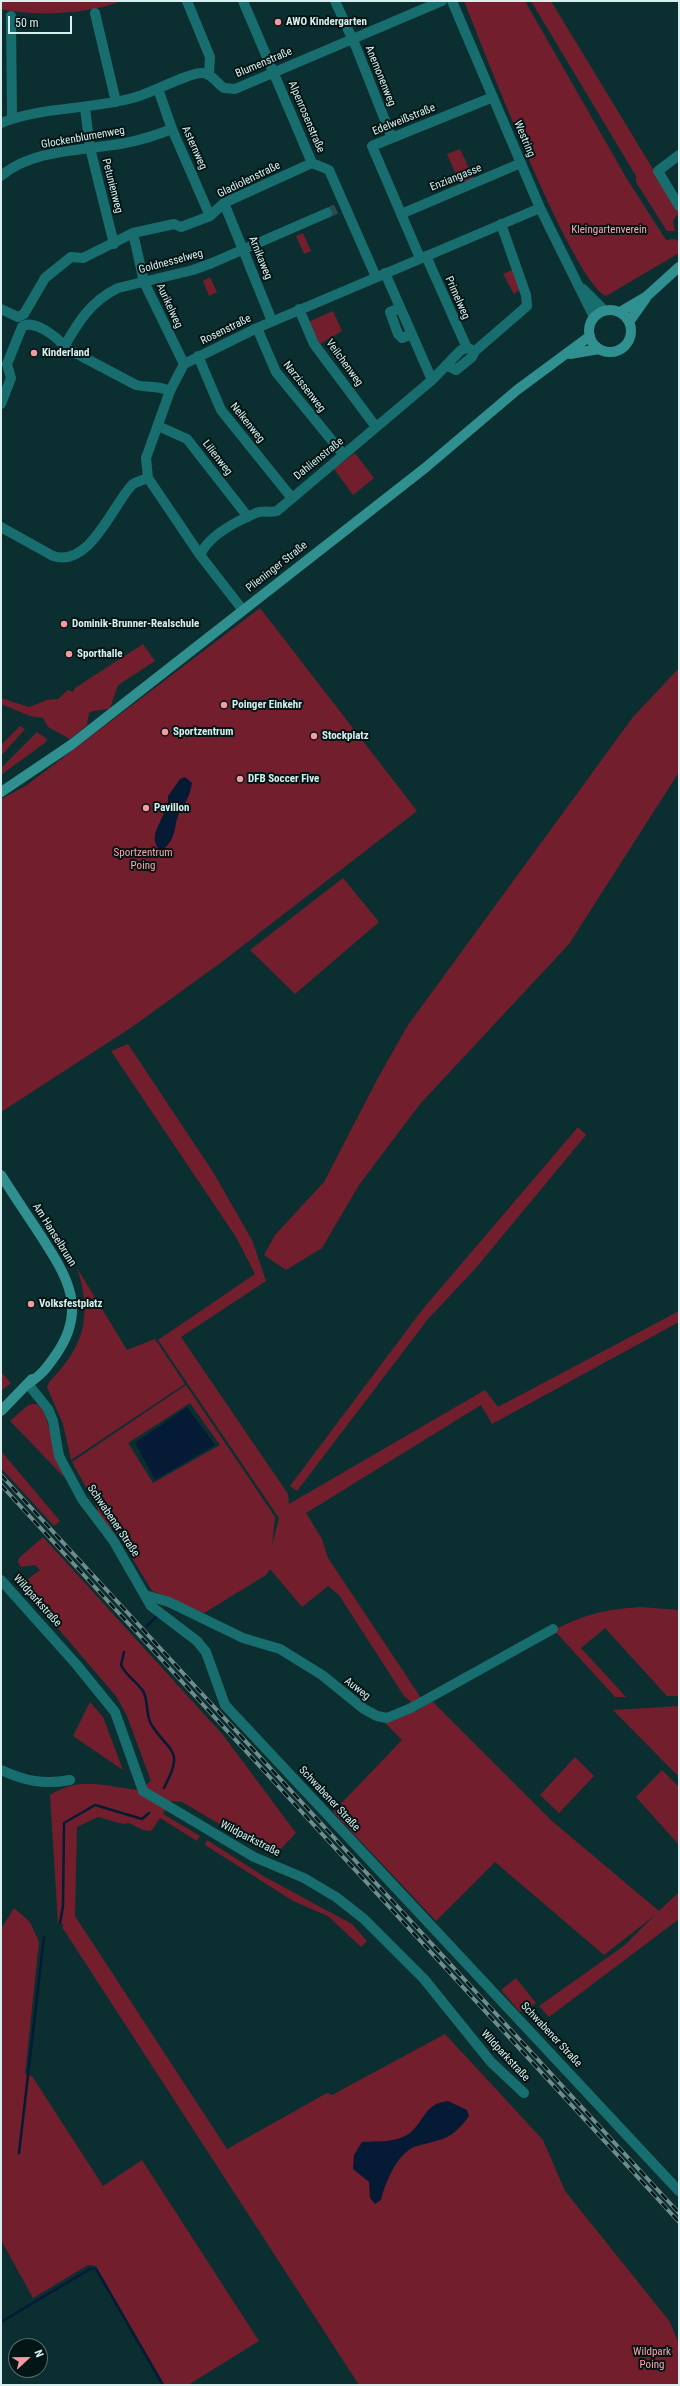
<!DOCTYPE html>
<html>
<head>
<meta charset="utf-8">
<style>
	body { margin:0 }
	#map { position:relative; width:680px; height:2386px; overflow:hidden; background:#0b2f30; font-family:"Roboto Condensed",sans-serif }
	canvas { display:block }
	.frame { position:absolute; inset:0; border:2px solid #d7efee; pointer-events:none }
	.north { position:absolute; left:8px; top:2338px; width:40px; height:40px; box-sizing:border-box; background:#041515; border:1px solid #586c6c; border-radius:50%; rotate:68deg; font-size:11px; font-weight:700; line-height:16px; text-align:center; color:#d7efee }
	.north::after { content:''; display:block; margin:auto; width:14px; height:18px; background:#f49aa1; clip-path:polygon(50% 0,100% 100%,50% 72%,0 100%) }
	.scale { position:absolute; left:8px; top:16px; width:64px; height:18px; box-sizing:border-box; border:2px solid #d7efee; border-top:0; padding-left:5px; font-size:12px; line-height:14px; white-space:nowrap; color:#d7efee; -webkit-text-stroke:3px #041515; paint-order:stroke }
</style>
</head>
<body>
<div id="map">
<canvas width="680" height="2386"></canvas>
<div class="frame"></div>
<div class="north">N</div>
<div class="scale">50 m</div>
</div>
<script>
const ctx = document.querySelector('canvas').getContext('2d');
ctx.lineJoin = 'round';
function fillPath(path, color) {
  ctx.fillStyle = color;
  ctx.fill(path, 'evenodd');
}
function strokePath(path, color, width, dash) {
  ctx.strokeStyle = color;
  ctx.lineWidth = width;
  ctx.lineCap = dash ? 'butt' : 'round';
  ctx.setLineDash(dash || []);
  ctx.stroke(path);
}
function label(font, color, halo, rows, align = 'center') {
  ctx.font = font + ' "Roboto Condensed",sans-serif';
  ctx.lineWidth = 4;
  ctx.setLineDash([]);
  ctx.textBaseline = 'middle';
  ctx.strokeStyle = halo;
  ctx.fillStyle = color;
  for (const [text, x, y, turn = 0] of rows) {
    ctx.save();
    ctx.translate(x, y);
    ctx.rotate((+turn || 0) * Math.PI / 180);
    ctx.textAlign = isNaN(turn) ? turn : align;
    if (halo) ctx.strokeText(text, 0, 0);
    ctx.fillText(text, 0, 0);
    ctx.restore();
  }
}
const green = new Path2D(`
	M1,1H121C89,14 35,17 1,9Z
	M464,1H525L627,179L666,240L675,239L679,242V253L606,296C572,280 483,48 464,1Z
	M531,1H551L679,212L673,221L675,231H667L636,182V176Z
	M460,149L474,179L464,182L457,177L447,154Z
	M303,233L311,251L304,254L296,236Z
	M514,269L521,289L514,294L503,274Z
	M210,277L217,292L209,296L203,281Z
	M333,311L342,331L320,344L308,322Z
	M355,453L374,478L353,495L334,469Z
	M260,608L417,811L223,961L132,1027L1,1112V799L27,785Z
	M143,644L155,661L118,685L110,708C103,711 95,709 89,713L87,725L70,739L48,727L43,718L30,716L1,704V698L29,707L47,700L58,699L68,690L73,692L75,688Z
	M679,668V772L569,944L420,1104L359,1185L322,1248L286,1270L264,1255L275,1235L324,1182L379,1076L408,1025L633,717Z
	M20,726L25,729L1,756V745Z
	M37,732L47,739L46,742L1,775V768Z
	M343,878L379,922L295,994L250,950Z
	M128,1044L213,1172L252,1240L266,1281L181,1337L288,1494L289,1504L485,1390L498,1407L679,1311V1322L492,1424L481,1405L306,1513L322,1539L328,1558L421,1698L412,1703L404,1696L339,1595L328,1586L302,1607L270,1569L266,1575L204,1613L152,1591L114,1528L109,1529L98,1514L97,1507L72,1462L186,1385L275,1517L272,1546L279,1518L158,1340L255,1274L236,1237L111,1051ZM190,1403L220,1445L153,1483L128,1443Z
	M578,1127L586,1135L475,1269L428,1319L297,1491L290,1486L422,1310Z
	M77,1268L127,1350L155,1339L185,1384L71,1460L63,1424L47,1387L49,1382C84,1347 93,1316 77,1268Z
	M1,1372L11,1383L1,1391Z
	M32,1404H37L44,1412L65,1478L10,1421L27,1406Z
	M1,1451L60,1521L54,1526L1,1468Z
	M43,1537L223,1735L296,1833L274,1856L182,1802L171,1801L163,1814L200,1836L197,1841L160,1818L151,1831L143,1830L129,1823L123,1824L98,1817L77,1827L75,1916L227,2149L327,2093L332,2095L445,2034L543,2140L565,2191L670,2322L679,2344V2385H359L62,1927L64,1925L58,1923L50,1795C82,1775 105,1787 139,1790L151,1781L127,1716L116,1696L19,1583L24,1582L40,1570L35,1565L21,1567L18,1563L19,1558Z
	M641,1607L679,1610V1696H667L605,1628L581,1648L626,1697H615L554,1630C585,1614 607,1609 641,1607Z
	M432,1701L552,1821L659,1911L679,1892V1919L549,2017L539,2006L625,1945L655,1915L604,1955L495,1862L436,1921L333,1812L402,1740L384,1722L417,1711Z
	M90,1702L103,1717L123,1770L73,1736Z
	M679,1706V1777L613,1710Z
	M575,1757L594,1776L559,1813L540,1795Z
	M662,1770L679,1787V1845L636,1797Z
	M207,1840L265,1877L352,1924L367,1941L361,1947L328,1916L293,1901L205,1845Z
	M14,1908L30,1922L39,1942L25,2074L32,2076L103,2186L142,2160L259,2341L188,2385H164L96,2266L88,2265L33,2298L1,2240V1929Z
	M516,1978L536,2003L520,2012L501,1990Z`);
const water = new Path2D(`
	M185,777L192,783C190,795 187,800 181,809C172,825 179,838 161,851C143,836 170,815 168,796L180,779Z
	M187,1407L215,1445L155,1480L135,1443Z
	M448,2101L467,2110L469,2116C452,2140 442,2139 417,2146C398,2151 385,2183 381,2200L375,2204L370,2198L369,2182L353,2169L354,2155L362,2142C378,2141 396,2143 410,2133C426,2119 424,2104 448,2101Z`);
const stream = new Path2D(`
	M147,1626L157,1616
	M124,1652L121,1665C126,1676 136,1681 143,1691C149,1701 145,1713 151,1724C170,1754 185,1748 164,1788
	M60,1923L63,1906L64,1823L95,1805L142,1819L149,1813
	M19,2153L44,1937
	M1,2322L90,2269H96L163,2385`);
const streetTunnel = new Path2D(`
	M327,213L336,209`);
const street = new Path2D(`
	M187,1L210,57L209,74
	M243,1L312,163L329,170L376,277
	M335,1L356,47L392,138
	M452,1L540,208L594,317
	M95,13L116,102
	M11,16L12,118
	M158,89L172,129L210,216
	M85,108L90,148L114,244
	M1,123C44,106 92,110 136,97C151,93 191,72 202,73C212,73 216,83 224,88L235,89L442,1
	M679,155L658,171L679,206
	M1,176C34,148 85,151 125,143C141,140 157,135 172,129
	M224,203L272,321
	M401,214L521,163
	M133,233L144,282L184,364
	M426,256L467,348
	M420,258L372,146L493,97
	M385,273L432,380
	M583,289L605,311
	M400,308L390,312L398,334L402,338L412,334
	M1,309L18,317L24,314L45,278L71,257L83,258L133,233L174,224L181,227L210,216L224,203L312,163
	M299,309L314,344L376,427
	M257,328L276,372L343,454
	M64,347C78,322 91,301 118,288L193,270L212,263L327,213
	M198,356L221,410L291,497
	M446,365L456,370L472,357L475,351
	M1,404L11,378L7,364L22,327C32,318 60,338 64,347L136,385C148,388 158,385 170,391
	M158,426L187,439L248,517
	M1,527L53,556C89,568 112,507 131,486C134,482 143,480 148,478
	M200,555C209,535 237,521 256,513C263,510 270,513 277,511L432,380L461,350L467,348L475,351L527,306L526,295L501,224
	M242,609L200,555L148,478L146,458L170,391L184,364L257,328L540,208
	M28,1384L48,1409L53,1421L59,1456L82,1499L113,1540L151,1606L197,1641L206,1652L225,1705L679,2191
	M1,1580L76,1664L115,1712L143,1791L254,1857L304,1878L336,1897L364,1919L424,1979L491,2062L524,2093
	M145,1595L169,1602L243,1638L280,1649L322,1675L364,1709L377,1716L387,1718L411,1708L553,1629
	M1,1770C25,1781 44,1785 70,1780`);
const secondary = new Path2D(`
	M589 331a21 21 0 1 1 42 0a21 21 0 1 1-42 0Z
	M620,312L647,296L679,267
	M629,322L646,298
	M570,354L599,349
	M1,792L71,745L425,468L517,390L590,336
	M1,1175C14,1196 28,1216 41,1236C68,1278 88,1310 55,1356C45,1370 43,1373 28,1384
	M1,1411L32,1379`);
const rail = new Path2D(`
	M1,1475L679,2213
	M1,1485L679,2222`);
const markers = [
	[278,22,4,"#f49aa1"],
	[34,353,4,"#f49aa1"],
	[64,624,4,"#f49aa1"],
	[69,654,4,"#f49aa1"],
	[224,705,4,"#f49aa1"],
	[165,732,4,"#f49aa1"],
	[314,736,4,"#f49aa1"],
	[240,779,4,"#f49aa1"],
	[146,808,4,"#f49aa1"],
	[31,1304,4,"#f49aa1"]
];
const poiNames = [
	["AWO Kindergarten",286,22],
	["Kinderland",42,353],
	["Dominik-Brunner-Realschule",72,624],
	["Sporthalle",77,654],
	["Poinger Einkehr",232,705],
	["Sportzentrum",173,732],
	["Stockplatz",322,736],
	["DFB Soccer Five",248,779],
	["Pavillon",154,808],
	["Volksfestplatz",39,1304]
];
const streetNames = [
	["Blumenstraße",264,63,-23],
	["Anemonenweg",380,76,68],
	["Alpenrosenstraße",306,117,67],
	["Edelweißstraße",404,120,-22],
	["Glockenblumenweg",83,138,-10],
	["Westring",524,139,67],
	["Asternweg",194,148,66],
	["Enziangasse",456,178,-22],
	["Gladiolenstraße",249,180,-26],
	["Petunienweg",112,186,76],
	["Arnikaweg",260,258,68],
	["Goldnesselweg",171,262,-15],
	["Primelweg",457,298,66],
	["Aurikelweg",169,306,65],
	["Rosenstraße",226,330,-26],
	["Veilchenweg",344,363,54],
	["Narzissenweg",304,387,52],
	["Nelkenweg",247,423,51],
	["Lilienweg",217,458,52],
	["Dahlienstraße",319,459,-39],
	["Plieninger Straße",277,567,-38],
	["Am Hanselbrunn",54,1235,58],
	["Schwabener Straße",113,1521,56],
	["Wildparkstraße",37,1601,48],
	["Auweg",357,1689,38],
	["Schwabener Straße",329,1799,47],
	["Wildparkstraße",250,1839,27],
	["Schwabener Straße",551,2035,47],
	["Wildparkstraße",505,2056,47]
];
const parkNames = [
	["Kleingartenverein",609,230],
	["Sportzentrum",143,853],
	["Poing",143,866],
	["Wildpark",652,2352],
	["Poing",652,2365]
];
fillPath(green, '#731e2c');
fillPath(water, '#041a35');
strokePath(stream, '#041a35', 2.5);
strokePath(streetTunnel, '#2a4c4c', 10, [10, 5]);
strokePath(street, '#186e6e', 10);
strokePath(secondary, '#308f8f', 10);
strokePath(rail, '#6f8d8d', 4);
strokePath(rail, '#041515', 2.5, [8]);
for (const [x, y, r, color] of markers) {
  const dot = new Path2D();
  dot.arc(x, y, r, 0, 2 * Math.PI);
  ctx.fillStyle = color;
  ctx.fill(dot);
  strokePath(dot, '#041515', 1.5);
}
label('bold 11px', '#d7efee', '#041515', poiNames, 'left');
label('11px', '#d7efee', '#041515', streetNames);
label('11px', '#fea2a8', '#041515', parkNames);
</script>
</body>
</html>
